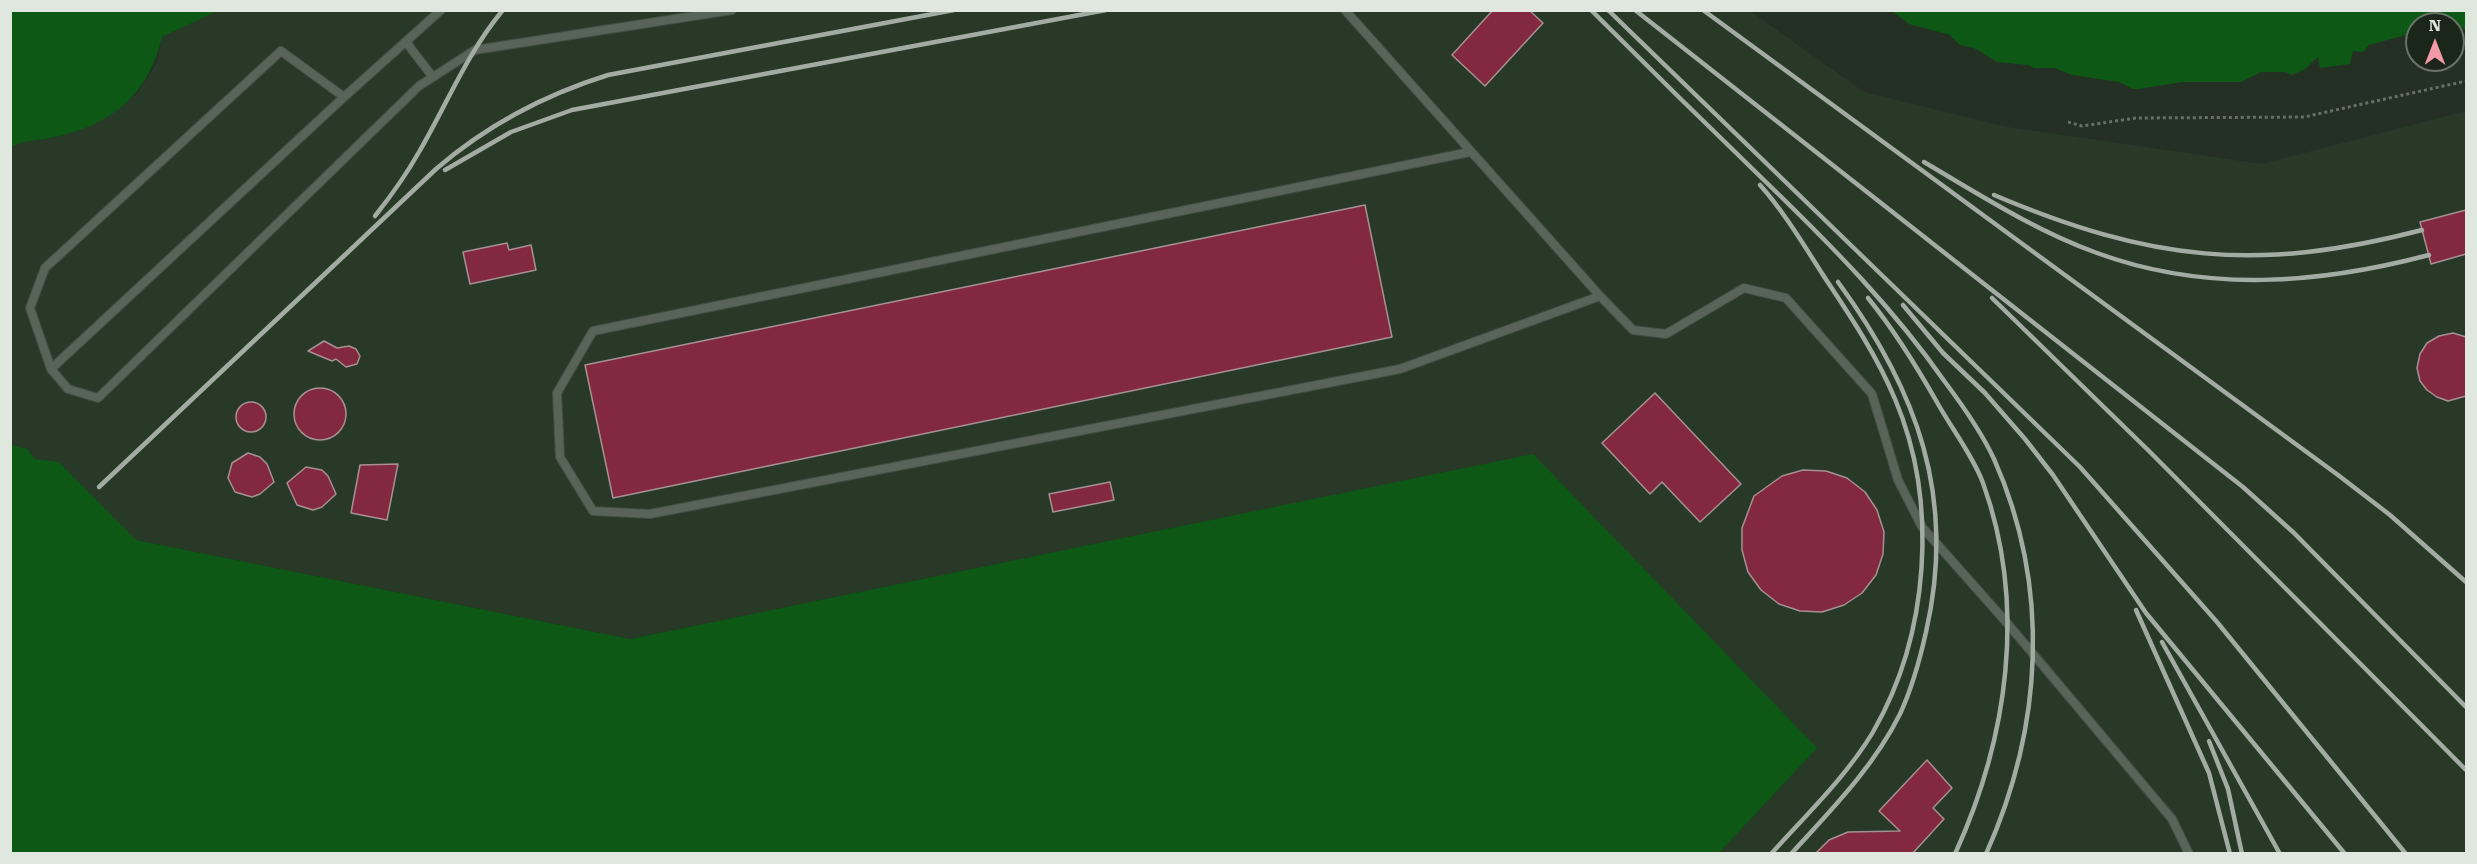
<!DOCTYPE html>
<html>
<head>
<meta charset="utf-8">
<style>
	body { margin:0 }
	#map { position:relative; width:2477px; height:864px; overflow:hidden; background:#253024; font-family:"Roboto Serif",serif }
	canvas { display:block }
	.frame { position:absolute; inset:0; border:12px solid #dfe7df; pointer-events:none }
	.north { position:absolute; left:2405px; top:12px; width:60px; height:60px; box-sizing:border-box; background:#1b261b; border:2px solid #697369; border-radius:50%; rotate:0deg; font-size:16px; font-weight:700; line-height:24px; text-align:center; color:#dfe7df }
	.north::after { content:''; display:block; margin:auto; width:21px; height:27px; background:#f39aa8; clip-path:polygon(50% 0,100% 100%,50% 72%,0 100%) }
</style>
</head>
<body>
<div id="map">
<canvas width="2477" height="864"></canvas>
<div class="frame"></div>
<div class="north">N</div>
</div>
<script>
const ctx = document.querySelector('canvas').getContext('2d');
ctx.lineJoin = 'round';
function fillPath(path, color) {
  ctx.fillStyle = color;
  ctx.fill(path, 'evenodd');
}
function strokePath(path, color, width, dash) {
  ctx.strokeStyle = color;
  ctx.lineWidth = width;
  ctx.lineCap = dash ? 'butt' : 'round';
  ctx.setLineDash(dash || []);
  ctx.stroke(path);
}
const built = new Path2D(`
	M217,10H1749L1864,92L2007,127L2262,164L2466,111V853H1719L1817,748L1222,518L630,639L136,540L59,462L35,459L27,449L11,444L10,147L20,141L54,138L137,94L157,62L162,37Z`);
const water = new Path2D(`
	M11,10H217V11L162,37C149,94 112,125 55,137C39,141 25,139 11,147Z
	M2466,10V31C2456,20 2434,24 2417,24V32L2369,45L2363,52L2353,51L2350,64L2320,68L2318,57L2305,69L2292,75L2285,72H2261L2241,82H2183L2139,89H2133L2119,82L2072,75L2055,68H2034L2028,65L1997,62L1974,48L1960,45L1950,35L1909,24L1892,11Z
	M10,444L27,449L35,459L59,462L136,540L630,639L1533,454L1817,748L1719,853H11Z`);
const building = new Path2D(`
	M1493,10H1529L1543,23L1485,86L1452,55Z
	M1365,205L1392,337L613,498L585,365Z
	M2466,210V254L2431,264L2420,222Z
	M507,243L509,250L531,245L536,270L470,284L463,252Z
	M2453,333L2466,337V396L2448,401L2437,397L2427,390L2420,381L2417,368L2420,354L2427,343L2439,336Z
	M324,341L337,348L349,346L356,349L360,356L357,364L346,367L336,359L332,361L308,351Z
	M294 414a26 26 0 1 1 52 0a26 26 0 1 1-52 0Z
	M1655,393L1741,484L1700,522L1662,482L1650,494L1602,443Z
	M236 417a15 15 0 1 1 30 0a15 15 0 1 1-30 0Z
	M248,453L260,457L267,464L274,482L260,494L252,497L235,492L228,478L232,463Z
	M398,464L387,520L351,513L360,465Z
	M306,467L322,470L328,476L336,494L322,507L313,510L297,505L287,483Z
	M1803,470L1826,471L1847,478L1865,492L1877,510L1884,532L1883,554L1876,575L1862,593L1844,605L1822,612L1800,611L1779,604L1761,590L1748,572L1742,550V528L1754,496L1782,476Z
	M1110,482L1114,500L1053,512L1049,494Z
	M1927,760L1952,788L1933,808L1944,819L1912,854H1815L1829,840L1848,832L1900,831L1879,811Z`);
const path = new Path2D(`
	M2068,122L2082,126L2136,118L2304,117L2466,81`);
const service = new Path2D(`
	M1345,10L1600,296L1633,330L1666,334L1744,288L1786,298L1872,394L1898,480L1922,527L2007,623L2172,819L2189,854
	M406,42L432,76
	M344,97L281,51L45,268L30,308L51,369L68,389L98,398L419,86L475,50L732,10
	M1470,152L593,331L557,393L560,457L593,511L650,514L1400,369L1600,296
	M51,369L344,97L441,10`);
const rail = new Path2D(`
	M1591,10C1650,69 1709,127 1769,185C1833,247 1894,309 1945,382C1963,406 1981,431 1994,459C2051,587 2043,727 1986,854
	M1608,10L2080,467L2217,622L2406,854
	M1635,10L2243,487L2294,533L2466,707
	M1703,10L2338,475L2390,515L2466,582
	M1924,162C1980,195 2036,231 2097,253C2206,293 2319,284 2429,255
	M445,170L511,132L572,110L1106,10
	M1760,185C1785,213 1805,247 1825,278C1851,317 1877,356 1895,399C1939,503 1929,635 1873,732C1846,777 1806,815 1771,854
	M1994,195C2150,261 2257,273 2422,230
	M375,216C391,196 406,175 419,152C447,104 467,53 503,10
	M1868,298C1895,331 1917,367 1938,404C1952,429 1973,456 1983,483C2027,605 2008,738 1955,854
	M1992,298L2150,452L2466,770
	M1903,305L1943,353L1985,393L2025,439L2053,475L2146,613L2345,854
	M99,487L436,169C487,125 544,95 608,75L954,10
	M2136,610L2209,773L2230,854
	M2162,642L2280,854
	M2209,741L2228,789L2242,854
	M1791,854C1831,810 1873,768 1900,714C1912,688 1920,659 1926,632C1957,497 1917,390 1838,282`);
fillPath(built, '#293928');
fillPath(water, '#0c5814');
fillPath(building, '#82293f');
strokePath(building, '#a59092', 1.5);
strokePath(service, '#444e44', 10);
strokePath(path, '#667066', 3, [3, 3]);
strokePath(service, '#586457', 8);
strokePath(rail, '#a3aca3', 4.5);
</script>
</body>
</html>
